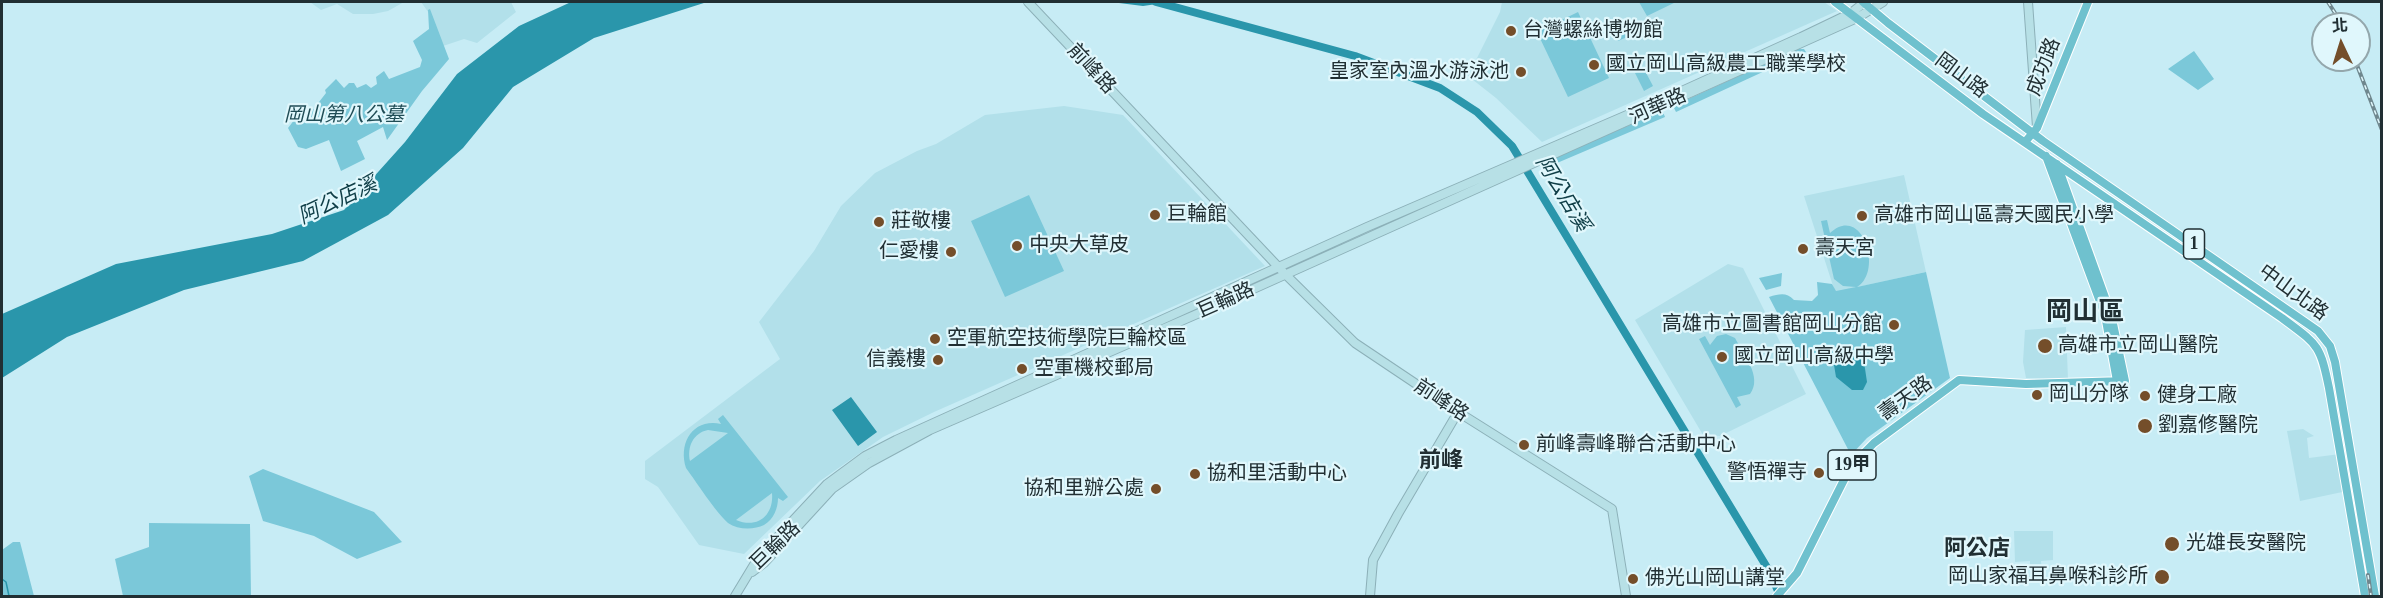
<!DOCTYPE html>
<html>
<head>
<meta charset="utf-8">
<style>
	body { margin:0 }
	#map { position:relative; width:2383px; height:598px; overflow:hidden; background:#c7ecf5; font-family:"Times New Roman","Noto Sans TC",serif }
	canvas { display:block }
	.frame { position:absolute; inset:0; border:3px solid #212f33; pointer-events:none }
	.north { position:absolute; left:2311px; top:12px; width:60px; height:60px; box-sizing:border-box; background:#e0f7fc; border:2px solid #94a7ac; border-radius:50%; rotate:356deg; font-size:16px; font-weight:700; line-height:24px; text-align:center; color:#212f33 }
	.north::after { content:''; display:block; margin:auto; width:21px; height:27px; background:#744e2a; clip-path:polygon(50% 0,100% 100%,50% 72%,0 100%) }
</style>
</head>
<body>
<div id="map">
<canvas width="2383" height="598"></canvas>
<div class="frame"></div>
<div class="north">北</div>
</div>
<script>
const ctx = document.querySelector('canvas').getContext('2d');
ctx.lineJoin = 'round';
function fillPath(path, color) {
  ctx.fillStyle = color;
  ctx.fill(path, 'evenodd');
}
function strokePath(path, color, width, dash) {
  ctx.strokeStyle = color;
  ctx.lineWidth = width;
  ctx.lineCap = dash ? 'butt' : 'round';
  ctx.setLineDash(dash || []);
  ctx.stroke(path);
}
function label(font, color, halo, rows, align = 'center') {
  ctx.font = font + ' "Times New Roman","Noto Sans TC",serif';
  ctx.lineWidth = 4.5;
  ctx.setLineDash([]);
  ctx.textBaseline = 'middle';
  ctx.strokeStyle = halo;
  ctx.fillStyle = color;
  for (const [text, x, y, turn = 0] of rows) {
    ctx.save();
    ctx.translate(x, y);
    ctx.rotate((+turn || 0) * Math.PI / 180);
    ctx.textAlign = isNaN(turn) ? turn : align;
    if (halo) ctx.strokeText(text, 0, 0);
    ctx.fillText(text, 0, 0);
    ctx.restore();
  }
}
const built = new Path2D(`
	M310,2H404L388,11L373,14H353L337,4L321,10Z
	M421,2H511L516,12L477,43L464,39L443,46L431,16Z
	M1502,2H1824L1837,11L1542,142L1496,98L1468,76L1500,12Z
	M1064,106L1123,115L1265,266L934,412L883,437L820,481L744,554L699,545L658,487L645,479V461L780,359L759,322L814,251L841,206L875,173L917,151L936,144L985,115Z
	M1904,175L1926,272L1835,292L1804,196Z
	M1728,264L1743,268L1806,394L1720,436L1703,435L1635,320Z
	M2066,327L2068,380L2026,378L2023,362L2025,330Z
	M2303,429L2314,436L2307,438L2309,458L2340,454L2347,491L2300,501L2287,431Z
	M2014,531H2053V560L2041,561L2042,573L2030,575V561L2015,562Z`);
const green = new Path2D(`
	M1639,2H1676L1647,16Z
	M430,9L449,59L422,91L387,140L383,127L357,141L365,159L341,171L329,140L306,149L298,147L288,128L305,106L312,111L326,93L325,90L336,79L344,88L349,83H354L357,88L366,84L371,88L377,84L376,77L384,71L389,79L420,67L422,60L413,41L429,29L428,10Z
	M1578,12L1609,78L1568,97L1537,32Z
	M1619,20L1627,37L1618,41L1610,24Z
	M1798,49H1804L1806,52L1676,112L1674,108L1675,105Z
	M2194,51L2214,79L2198,90L2168,69Z
	M1644,69L1653,86L1644,91L1635,73Z
	M1660,112H1663L1665,117L1550,166L1546,161Z
	M1029,195L1064,271L1005,297L971,221Z
	M1827,220L1830,233C1862,203 1884,271 1857,287L1926,272L1950,378L1867,438L1851,455L1769,297C1780,294 1786,292 1794,300L1812,301L1818,295L1817,282L1832,284L1836,291L1856,287L1843,286L1834,279L1821,221Z
	M1782,273L1781,286L1766,290L1759,278Z
	M1726,334L1735,338C1743,354 1763,377 1750,394L1737,397L1741,405L1736,408L1699,339L1705,336L1710,345L1717,336Z
	M723,415L788,497L783,501L778,498C778,508 774,519 764,525C754,530 738,530 728,523C715,511 697,483 686,468C678,443 693,418 721,424L718,419ZM708,430L728,433L690,461C687,447 693,433 708,430ZM772,493C774,516 757,529 736,520Z
	M263,469L374,512L402,542L357,559L314,536L263,521L249,476Z
	M149,523L250,524L251,596H123L115,559L149,547Z
	M13,542H20L34,596H2V550Z`);
const water = new Path2D(`
	M571,2H707L594,38L513,87L463,148L388,215L303,261L184,290L67,337L2,378V314L116,264L272,234L344,210L405,142L457,74L519,26Z
	M1111,2H1160L1164,3L1143,6Z
	M1842,352L1853,353L1864,362L1867,382L1863,390H1852L1836,377L1834,365L1837,353Z
	M851,397L877,432L858,446L832,410Z`);
const stream = new Path2D(`
	M2,579L6,582L9,596`);
const river = new Path2D(`
	M1156,2L1355,56L1440,88L1477,112L1512,146L1771,574L1780,596`);
const secondary = new Path2D(`
	M1028,2L1285,274L1355,343L1458,412L1612,509L1626,596
	M2028,2L2037,127
	M752,572L764,563L832,489L869,463L930,430L1211,308L1857,18L1883,2
	M735,596L758,558L827,484L865,456L896,440L1367,227L1664,99L1801,37L1851,13L1865,2
	M1370,596L1373,560L1398,514L1458,412`);
const primary = new Path2D(`
	M1835,2L1983,114L2282,318C2318,345 2320,344 2329,388L2365,596
	M1863,2L1888,23L2043,141L2318,331L2330,346L2335,362L2375,596
	M2025,142L2037,128L2088,2
	M2046,156L2105,315L2117,381
	M1777,596L1797,573L1851,466L1874,443L1959,380L2026,384L2125,381L2111,314L2057,164`);
const rail = new Path2D(`
	M2328,2L2342,24
	M2355,60L2382,130
	M2368,575L2371,596`);
const markers = [
	[1511,31,6,"#744e2a"],
	[1594,65,6,"#744e2a"],
	[1521,72,6,"#744e2a"],
	[1155,215,6,"#744e2a"],
	[1862,216,6,"#744e2a"],
	[879,222,6,"#744e2a"],
	[1017,246,6,"#744e2a"],
	[1803,249,6,"#744e2a"],
	[951,252,6,"#744e2a"],
	[1894,325,6,"#744e2a"],
	[935,339,6,"#744e2a"],
	[2045,346,8,"#744e2a"],
	[1722,357,6,"#744e2a"],
	[938,360,6,"#744e2a"],
	[1022,369,6,"#744e2a"],
	[2037,395,6,"#744e2a"],
	[2145,396,6,"#744e2a"],
	[2145,426,8,"#744e2a"],
	[1524,445,6,"#744e2a"],
	[1819,473,6,"#744e2a"],
	[1195,474,6,"#744e2a"],
	[1156,489,6,"#744e2a"],
	[2172,544,8,"#744e2a"],
	[2162,577,8,"#744e2a"],
	[1633,579,6,"#744e2a"]
];
const shields = [
	[2194,244,21],
	[1852,465,48]
];
const shieldNames = [
	["1",2194,244],
	["19甲",1852,465]
];
const poiNames = [
	["台灣螺絲博物館",1523,31],
	["國立岡山高級農工職業學校",1606,65],
	["皇家室內溫水游泳池",1509,72,"right"],
	["巨輪館",1167,215],
	["高雄市岡山區壽天國民小學",1874,216],
	["莊敬樓",891,222],
	["中央大草皮",1029,246],
	["壽天宮",1815,249],
	["仁愛樓",939,252,"right"],
	["高雄市立圖書館岡山分館",1882,325,"right"],
	["空軍航空技術學院巨輪校區",947,339],
	["高雄市立岡山醫院",2058,346],
	["國立岡山高級中學",1734,357],
	["信義樓",926,360,"right"],
	["空軍機校郵局",1034,369],
	["岡山分隊",2049,395],
	["健身工廠",2157,396],
	["劉嘉修醫院",2158,426],
	["前峰壽峰聯合活動中心",1536,445],
	["警悟禪寺",1807,473,"right"],
	["協和里活動中心",1207,474],
	["協和里辦公處",1144,489,"right"],
	["光雄長安醫院",2186,544],
	["岡山家福耳鼻喉科診所",2148,577,"right"],
	["佛光山岡山講堂",1645,579]
];
const streetNames = [
	["成功路",2044,67,-69],
	["前峰路",1091,69,47],
	["岡山路",1961,76,37],
	["河華路",1658,107,-24],
	["中山北路",2293,293,36],
	["巨輪路",1226,301,-24],
	["壽天路",1906,399,-36],
	["前峰路",1441,401,33],
	["巨輪路",776,546,-44]
];
const parkNames = [
	["岡山第八公墓",344,116]
];
const waterNames = [
	["阿公店溪",1562,194,59],
	["阿公店溪",338,201,-25]
];
const quarterNames = [
	["前峰",1441,461],
	["阿公店",1977,549]
];
const districtNames = [
	["岡山區",2085,313]
];
fillPath(built, '#b2e0ea');
fillPath(green, '#7bc8d9');
fillPath(water, '#2a96ab');
strokePath(stream, '#2a96ab', 1.5);
strokePath(river, '#2a96ab', 8);
strokePath(secondary, '#8cb0b8', 10);
strokePath(primary, '#fff', 10);
strokePath(secondary, '#b7e0e6', 8);
strokePath(primary, '#6fc1ce', 8);
strokePath(rail, '#6f878e', 4);
strokePath(rail, '#e0f7fc', 1.5, [4.5]);
for (const [x, y, r, color] of markers) {
  const dot = new Path2D();
  dot.arc(x, y, r, 0, 2 * Math.PI);
  ctx.fillStyle = color;
  ctx.fill(dot);
  strokePath(dot, '#e0f7fc', 2);
}
for (const [x, y, w] of shields) {
  const box = new Path2D();
  box.roundRect(x - w / 2, y - 15, w, 30, 4.5);
  ctx.fillStyle = '#e0f7fc';
  ctx.fill(box);
  strokePath(box, '#212f33', 1.5);
}
label('bold 18px', '#212f33', null, shieldNames);
label('20px', '#212f33', '#e0f7fc', poiNames, 'left');
label('20px', '#212f33', '#e0f7fc', streetNames);
label('italic 20px', '#1f4c55', '#e0f7fc', parkNames);
label('italic 21px', '#0f3e47', '#e0f7fc', waterNames);
label('bold 22px', '#212f33', '#e0f7fc', quarterNames);
label('bold 26px', '#212f33', '#e0f7fc', districtNames);
</script>
</body>
</html>
